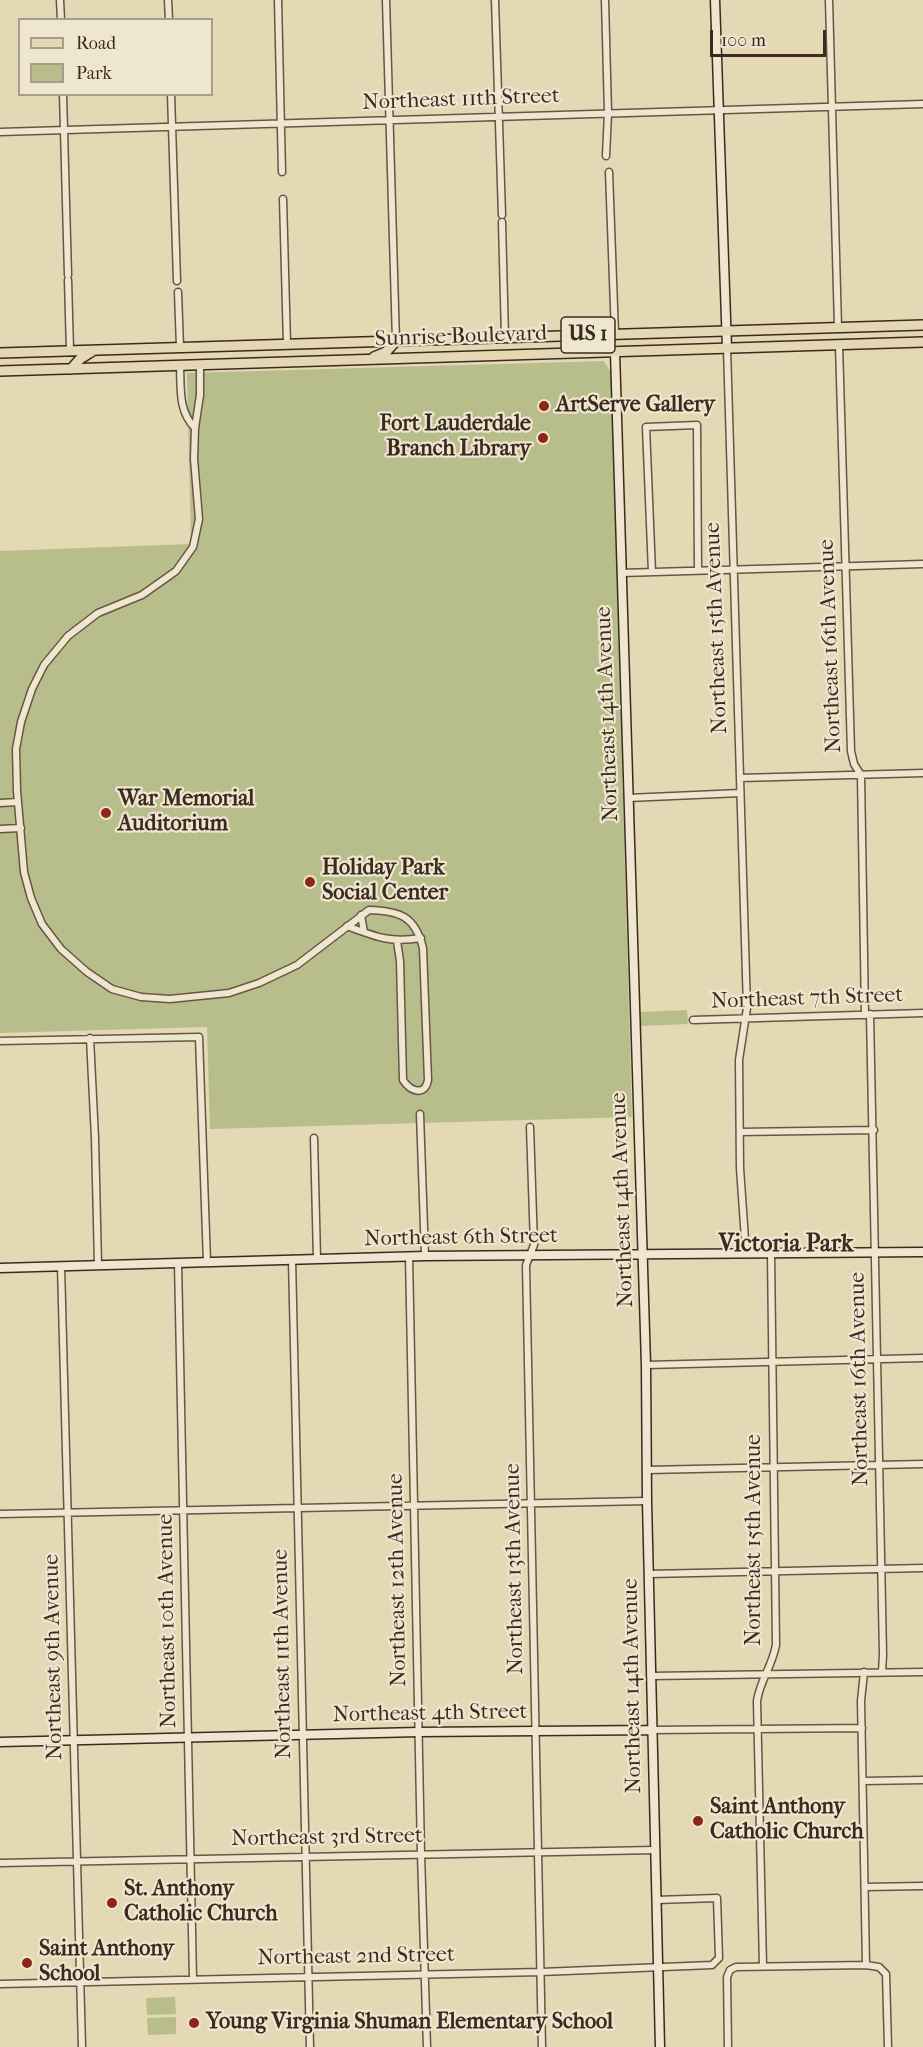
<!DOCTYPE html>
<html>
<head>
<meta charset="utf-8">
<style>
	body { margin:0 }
	#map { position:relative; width:923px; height:2047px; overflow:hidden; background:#e5d8b5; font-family:"IM FELL French Canon",serif }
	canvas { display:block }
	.legend { position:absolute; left:18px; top:18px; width:195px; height:78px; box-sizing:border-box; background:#eee6cf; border:2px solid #a79b89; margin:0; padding:8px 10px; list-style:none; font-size:18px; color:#3c2a20 }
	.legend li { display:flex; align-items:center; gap:12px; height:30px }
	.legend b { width:30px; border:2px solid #a79b89 }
	.scale { position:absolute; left:710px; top:30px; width:116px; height:27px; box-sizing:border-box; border:3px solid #3c2a20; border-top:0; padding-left:8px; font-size:18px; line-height:21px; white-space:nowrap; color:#3c2a20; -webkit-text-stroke:4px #eee6cf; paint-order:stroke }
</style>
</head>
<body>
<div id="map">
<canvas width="923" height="2047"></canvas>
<ul class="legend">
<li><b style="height:8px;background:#e5d8b5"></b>Road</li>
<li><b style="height:16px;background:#b8be8b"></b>Park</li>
</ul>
<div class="scale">100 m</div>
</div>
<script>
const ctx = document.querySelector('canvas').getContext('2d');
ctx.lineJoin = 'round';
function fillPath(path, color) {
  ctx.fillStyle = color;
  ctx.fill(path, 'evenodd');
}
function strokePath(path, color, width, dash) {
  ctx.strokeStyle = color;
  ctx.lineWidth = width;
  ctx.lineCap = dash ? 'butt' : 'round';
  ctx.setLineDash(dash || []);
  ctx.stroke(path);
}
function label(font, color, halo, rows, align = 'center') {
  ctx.font = font + ' "IM FELL French Canon",serif';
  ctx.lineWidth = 4.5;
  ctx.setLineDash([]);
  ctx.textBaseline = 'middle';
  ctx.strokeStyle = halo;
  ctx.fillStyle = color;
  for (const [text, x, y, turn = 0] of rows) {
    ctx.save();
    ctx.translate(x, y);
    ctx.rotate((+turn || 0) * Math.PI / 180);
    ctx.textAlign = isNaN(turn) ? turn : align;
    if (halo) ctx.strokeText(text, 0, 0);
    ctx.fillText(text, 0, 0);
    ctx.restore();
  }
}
const green = new Path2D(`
	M604,361L611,373L632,1117L210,1129L207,1027L0,1033V551L191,544L187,373Z
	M687,1010L688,1024L640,1026L639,1012Z
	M175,1997L176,2014L147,2015L146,1998Z
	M176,2017V2034L148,2035L147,2018Z`);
const street = new Path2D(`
	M60,0L61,20
	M168,0L169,20
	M278,0L282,172
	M386,0L396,341
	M495,0L502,215
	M605,0L608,113L606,156
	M829,0L838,327
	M63,94L68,275
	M171,94L177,281
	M0,132L923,104
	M609,172L615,334
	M283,199L287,344
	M502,222L505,337
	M68,280L70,351
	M178,292L180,347
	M839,345L851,751L854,764L861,775L865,1015
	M727,348L747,1008L739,1060L740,1168L746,1254
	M200,364V395L195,428L194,459L199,519L193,547L176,571L142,595L98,613L68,636L44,665L32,689L21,722L16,749L17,791L24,872L31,898L42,924L61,949L87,972L112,989L141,997L170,999L229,993L259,983L297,965L369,910C400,911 415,916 423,948L428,1080C425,1097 410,1091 403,1080L400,961L397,941
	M180,365C181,388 178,411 195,428
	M652,572L646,427L697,425L698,570
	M621,573L923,564
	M740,778L923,773
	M628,798L740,793
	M0,803L18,802
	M0,829L21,828
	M361,915L364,932
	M347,926C376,937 390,943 421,938
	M870,1014L883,1655L882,1672
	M693,1020L923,1013
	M90,1038L95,1138L98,1265
	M0,1041L199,1037L207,1262
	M420,1114L425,1256
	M530,1127L534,1245L526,1265L542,2047
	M740,1132L874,1130
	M314,1138L317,1259
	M409,1256L421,1854L427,2047
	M292,1259L310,2047
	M178,1263L193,1979
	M61,1266L82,2047
	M646,1365L923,1358
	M647,1470L923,1464
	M0,1514L647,1501
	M649,1574L923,1568
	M864,1672L861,1701L866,1965L879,1967L886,1974L888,2047
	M652,1676L923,1672
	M653,1730L862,1728
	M864,1781L923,1780
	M0,1863L655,1850
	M865,1887L923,1886
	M763,1966L757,1701C760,1680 772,1667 776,1645L771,1254
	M0,1984L541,1972L712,1965L719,1958L717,1898L656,1900
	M728,2047L727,1977L730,1970L736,1967L866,1965`);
const secondary = new Path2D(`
	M715,0L727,348
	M615,352L646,1365L647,1501L660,2047
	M0,1268L425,1256L923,1252
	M0,1742L419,1732L653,1730`);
const primary = new Path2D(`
	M0,353L923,325
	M374,357L386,352L396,341
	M71,369L80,359L93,351
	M0,371L923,342`);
const markers = [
	[544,406,6,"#8f2418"],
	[543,438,6,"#8f2418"],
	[106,813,6,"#8f2418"],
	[310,882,6,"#8f2418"],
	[698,1821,6,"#8f2418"],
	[112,1903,6,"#8f2418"],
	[27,1963,6,"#8f2418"],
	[194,2023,6,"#8f2418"]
];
const shields = [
	[588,335,54]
];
const shieldNames = [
	["US 1",588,335]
];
const streetNames = [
	["Northeast 11th Street",461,100,-2],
	["Sunrise Boulevard",461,337,-2],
	["Northeast 15th Avenue",717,628,-92],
	["Northeast 16th Avenue",831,646,-92],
	["Northeast 14th Avenue",608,714,-92],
	["Northeast 7th Street",807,999,-2],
	["Northeast 14th Avenue",623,1200,-92],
	["Northeast 6th Street",461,1238,-1],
	["Northeast 16th Avenue",860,1379,-91],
	["Northeast 15th Avenue",755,1540,-90],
	["Northeast 13th Avenue",515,1569,-91],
	["Northeast 12th Avenue",398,1580,-91],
	["Northeast 10th Avenue",168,1621,-91],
	["Northeast 11th Avenue",283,1654,-91],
	["Northeast 9th Avenue",54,1657,-91],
	["Northeast 14th Avenue",633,1686,-91],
	["Northeast 4th Street",430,1714,-1],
	["Northeast 3rd Street",327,1838,-1],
	["Northeast 2nd Street",356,1957,-1]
];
const poiNames = [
	["ArtServe Gallery",556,406],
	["Fort Lauderdale",531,425,"right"],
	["Branch Library",531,450,"right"],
	["War Memorial",118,800],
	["Auditorium",118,825],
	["Holiday Park",322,869],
	["Social Center",322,894],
	["Saint Anthony",710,1808],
	["Catholic Church",710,1833],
	["St. Anthony",124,1890],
	["Catholic Church",124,1915],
	["Saint Anthony",39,1950],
	["School",39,1975],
	["Young Virginia Shuman Elementary School",206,2023]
];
const neighbourhoodNames = [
	["Victoria Park",786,1245]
];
fillPath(green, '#b8be8b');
strokePath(street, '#665645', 9);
strokePath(secondary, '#3c2a20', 11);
strokePath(primary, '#3c2a20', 12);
strokePath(street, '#eee6cf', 6);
strokePath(secondary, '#eee6cf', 8);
strokePath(primary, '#e5d8b5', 9);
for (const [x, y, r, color] of markers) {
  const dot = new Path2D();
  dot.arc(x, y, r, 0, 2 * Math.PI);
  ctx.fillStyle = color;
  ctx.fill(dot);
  strokePath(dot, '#eee6cf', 2);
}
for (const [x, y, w] of shields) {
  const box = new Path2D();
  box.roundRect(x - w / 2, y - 18, w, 36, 4.5);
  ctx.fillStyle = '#eee6cf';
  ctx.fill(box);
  strokePath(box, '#3c2a20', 1.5);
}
label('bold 21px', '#3c2a20', null, shieldNames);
label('22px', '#3c2a20', '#eee6cf', streetNames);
label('bold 22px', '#3c2a20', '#eee6cf', poiNames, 'left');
label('bold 24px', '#3c2a20', '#eee6cf', neighbourhoodNames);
</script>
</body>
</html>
